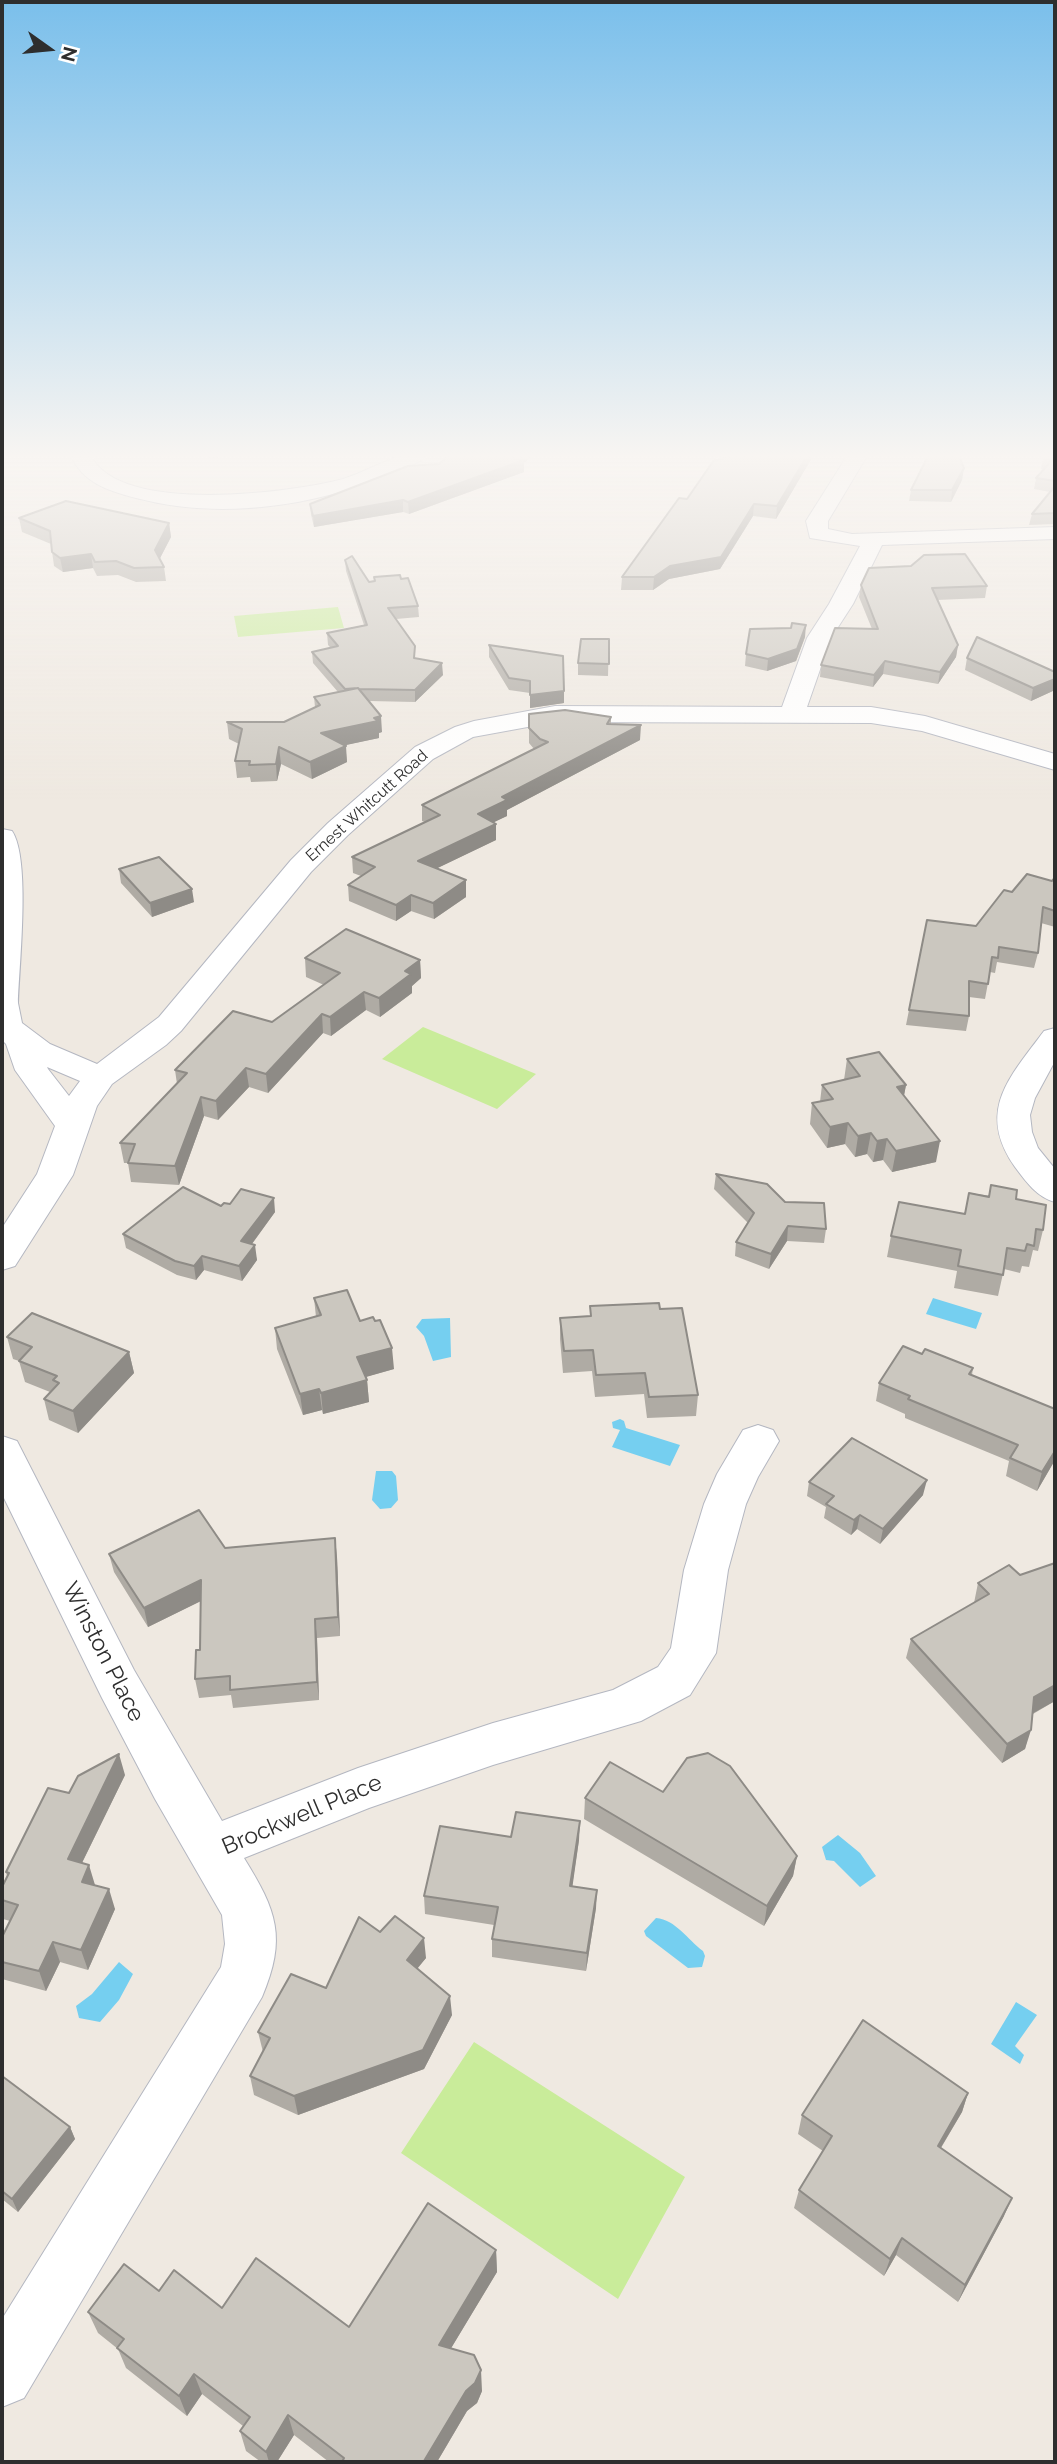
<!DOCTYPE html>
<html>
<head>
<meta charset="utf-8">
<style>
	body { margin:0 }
	#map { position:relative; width:1057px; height:2464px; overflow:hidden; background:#efe9e1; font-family:Raleway,sans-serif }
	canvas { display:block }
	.frame { position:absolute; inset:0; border:4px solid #2e2e2e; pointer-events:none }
	.north { position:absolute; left:14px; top:14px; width:70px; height:70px; -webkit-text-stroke:5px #fff; paint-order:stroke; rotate:105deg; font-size:19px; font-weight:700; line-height:28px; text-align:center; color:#2e2e2e }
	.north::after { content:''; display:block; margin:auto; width:24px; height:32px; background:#2e2e2e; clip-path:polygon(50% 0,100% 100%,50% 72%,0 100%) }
</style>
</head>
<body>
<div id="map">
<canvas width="1057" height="2464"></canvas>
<div class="frame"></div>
<div class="north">N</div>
</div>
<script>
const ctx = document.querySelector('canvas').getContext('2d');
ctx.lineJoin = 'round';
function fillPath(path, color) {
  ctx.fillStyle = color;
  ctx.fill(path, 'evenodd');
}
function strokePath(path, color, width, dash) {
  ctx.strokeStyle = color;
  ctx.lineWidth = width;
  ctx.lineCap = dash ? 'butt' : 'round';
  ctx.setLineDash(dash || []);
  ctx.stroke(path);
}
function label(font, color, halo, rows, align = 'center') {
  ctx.font = font + ' Raleway,sans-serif';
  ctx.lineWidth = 6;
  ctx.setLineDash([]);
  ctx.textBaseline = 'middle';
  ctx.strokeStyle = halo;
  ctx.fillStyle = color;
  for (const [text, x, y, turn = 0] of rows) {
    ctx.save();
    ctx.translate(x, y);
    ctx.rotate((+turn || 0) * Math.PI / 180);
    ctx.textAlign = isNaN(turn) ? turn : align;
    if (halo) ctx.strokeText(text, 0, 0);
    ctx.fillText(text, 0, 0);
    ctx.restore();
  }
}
const pitch = new Path2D(`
	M338,607L344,628L238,637L234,616Z
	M423,1027L536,1074L497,1109L382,1059Z
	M474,2042L685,2177L618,2299L401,2153Z`);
const water = new Path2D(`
	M933,1298L982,1313L976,1329L926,1314Z
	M450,1318L451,1357L433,1361L424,1336L416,1327L422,1319Z
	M620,1419L624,1421L626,1428L680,1445L670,1466L612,1447L620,1430L613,1428L612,1422Z
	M376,1471H392L396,1476L398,1500L391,1508L380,1509L372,1500Z
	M838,1835L860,1853L876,1876L860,1887L834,1861L826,1860L822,1847Z
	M656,1918C676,1920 687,1939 703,1951L705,1956L702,1967L688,1968L646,1936L644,1931Z
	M119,1962L133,1974L119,2000L100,2022L79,2018L76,2006L92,1994Z
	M1016,2002L1037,2015L1015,2046L1024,2055L1020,2064L991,2044Z`);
const minor = new Path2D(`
	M71,456H91C120,515 291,493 343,479C362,473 379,463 398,457C406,454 417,456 425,456L422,460C337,503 229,523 136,498C109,491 83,483 71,456Z
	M847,456H867L828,521V529L852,534L1055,527V539L882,545L853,604L831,638L807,707H871L925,716L1055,754V770L922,731L871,723L555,722L473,737L433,759L348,835L311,872L181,1031L166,1045L112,1084L97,1106L73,1175L15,1266L2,1270V1228L37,1174L55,1126L15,1070L6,1044L2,1040V829L12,831C31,859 19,966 18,1003L22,1023L50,1044L97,1064L159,1017L291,860L328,823L415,747L455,727L474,721L555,706L782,707L807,638L829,604L860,546L810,538L806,521ZM47,1067L80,1081L69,1096L48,1069Z
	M1055,1028V1061L1035,1098L1030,1115L1032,1132L1038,1148L1055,1169V1202C1037,1197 1026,1182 1015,1167C976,1111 1009,1078 1044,1031Z
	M758,1425L773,1430L779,1441L758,1477L746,1504L728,1570L716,1653L690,1695L641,1721L493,1765L369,1808L244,1858C277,1911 287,1938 262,1997L24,2398L2,2407V2319L221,1967L225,1944L222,1915L155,1799L102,1698L2,1494V1436L17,1441L134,1670L222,1821L358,1768L493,1723L613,1690L658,1667L671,1648L684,1570L704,1504L717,1474L743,1430Z`);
const wall = new Path2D(`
	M195,456H219L217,458Z
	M449,456H532L524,463V472L409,514L403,512L314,527L311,515L310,504L439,464Z
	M739,456H813L776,519L753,516L720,569L669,579L653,590H621L622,577L687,499Z
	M1055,456V524L1029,525L1032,514L1050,492L1034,489L1036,478L1043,469H1041L1043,458Z
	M964,468L962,480L951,502L909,501L911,490Z
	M19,518L169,523L171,537L160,558L164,567L166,581L136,582L118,575L97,576L93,568L63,572L54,566L51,544L22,532Z
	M345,560L369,582L374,581V577L401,579L418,606L419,617L396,619L415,659L443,675L415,702L369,701L382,732L379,733V738L345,745L347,762L312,779L281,764L277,781L251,782L250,777L237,778L235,761L239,744L229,739L227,722H284L315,707L314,697L338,692L313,663L312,652L331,648L328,645L327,633L364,625L346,571Z
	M861,585L987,586L985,598L937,600L958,645L956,657L938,684L883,674L873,687L820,677L821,665L872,629L859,597Z
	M805,637L796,661L767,671L745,666L746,654Z
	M609,639L608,676L578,675V663Z
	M489,645L564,691V703L530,708V693L509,690L489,657Z
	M967,658L1055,672V690L1031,701L965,670Z
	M529,714L611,717V724L640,740L507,810V816L493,822L496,824V840L437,868L466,897L434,919L411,911L396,921L349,901L348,885L361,876L353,873L352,857L425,822L422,821V805L534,749L529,743Z
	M119,869L194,902L152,917L121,883Z
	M1055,877V927L1041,923L1038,953L1034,968L997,962L995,973L990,972L985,999L969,997V1016L966,1031L906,1025L909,1010L976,926L1012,892L1052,881Z
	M305,958L420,960L421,978L412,986V993L380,1017L366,1010L331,1036L323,1033L268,1093L249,1087L218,1120L204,1116L179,1185L131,1182L128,1163H124L120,1143L177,1084L175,1070L272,1022L324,985L306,977Z
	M847,1059L906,1085L904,1095L936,1162L892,1172L883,1160L873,1162L867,1154L855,1157L845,1144L827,1148L810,1124L812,1103L820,1102L822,1085L844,1080Z
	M716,1174L785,1202L826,1229L824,1243L787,1241L769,1269L735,1256L736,1242L748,1223L714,1189Z
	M969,1193L1016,1199L1043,1230L1038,1251L1033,1250L1029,1267L1022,1266L1020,1273L1004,1269L998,1296L954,1288L957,1271L887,1257L891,1236L965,1214Z
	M221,1206L275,1212L252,1244L257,1260L242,1281L204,1270L196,1280L177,1275L126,1248L123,1234Z
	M314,1298L360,1321L394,1369L365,1377L367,1380L369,1402L323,1414L322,1410L303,1415L277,1349L275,1328L316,1317Z
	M590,1306L660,1309L698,1395L696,1416L647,1418L644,1394L595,1397L592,1371L563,1373L560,1339V1318L590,1316Z
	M7,1337L129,1352L134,1373L78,1433L49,1420L44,1399L50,1392L25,1382L19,1361L13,1359Z
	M922,1354L973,1368L972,1375L1055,1460L1037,1491L1006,1476L1009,1461L905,1418V1414L876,1401L879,1383Z
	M809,1482L923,1495L880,1544L857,1529L851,1535L824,1518L826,1507L807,1496Z
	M225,1548L337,1557L340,1636L317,1638L319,1700L233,1708L231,1695L199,1698L195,1679L200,1650L201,1601L148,1627L114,1572L109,1554Z
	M1055,1563V1701L1033,1714L1025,1749L1002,1763L906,1658L911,1639L974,1603L978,1583L1020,1575Z
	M125,1775L82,1863L95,1885L115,1909L88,1970L60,1962L46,1991L2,1979V1937L10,1921L3,1919L2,1915V1887L7,1876L6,1872L69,1793Z
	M663,1792L797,1856L793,1876L764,1926L584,1819L585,1798Z
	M511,1837L579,1840L572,1886L596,1908L586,1971L492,1957V1939L494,1925L425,1914L424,1896Z
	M380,1932L426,1958L417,1968L452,2015L424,2069L298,2115L254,2095L250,2076L263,2052L258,2032L326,1988Z
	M2,2076L70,2127L75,2139L18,2212L2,2199Z
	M968,2093L962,2112L941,2148L1004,2216L958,2302L896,2255L884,2276L794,2208L799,2190L823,2151L798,2134L802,2115Z
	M496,2250L497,2272L451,2348L482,2391L477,2403L467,2411L437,2462H329L294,2435L277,2462H261L246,2451L240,2431L243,2426L202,2394L187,2416L126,2368L118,2349L98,2333L88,2312L159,2291L222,2308L349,2327Z`);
const shadedWall = new Path2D(`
	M515,456H532L524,463V472L409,514L408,502Z
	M807,456H813L776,519L777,506Z
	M964,468L962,480L951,502L952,490Z
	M403,500V512L314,527L313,516Z
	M754,504L753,516L720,569L669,579L653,590L654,577Z
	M169,523L171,537L157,564L155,550Z
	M91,554L93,568L63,572L60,558Z
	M806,625L805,637L796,661L767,671L768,659Z
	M958,645L956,657L938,684L940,672Z
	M885,661L883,674L873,687L874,675Z
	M442,663L443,675L415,702V690Z
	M1055,679V690L1031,701L1033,688Z
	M564,691V703L530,708V695Z
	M381,716L382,732L379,733V738L323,750L321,733Z
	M641,725L640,740L507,810V816L478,830V814L502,797Z
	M346,746L347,762L312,779L310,762Z
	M279,747L281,764L277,781L276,764Z
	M496,824V840L419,877L418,861Z
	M466,880V897L434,919L433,903Z
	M192,889L194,902L152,917L150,903Z
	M411,895V911L396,921V905Z
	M420,960L421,978L412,986V993L380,1017L379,998L405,971Z
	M364,992L366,1010L331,1036L330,1017Z
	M322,1014L323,1033L268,1093L266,1074Z
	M246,1068L249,1087L218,1120L216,1101Z
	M906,1085L902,1106L897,1087Z
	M201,1097L204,1116L179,1185L175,1166Z
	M848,1123L845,1144L827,1148L830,1127Z
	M871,1133L867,1154L855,1157L858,1136Z
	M887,1139L883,1160L873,1162L877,1141Z
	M940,1141L936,1162L892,1172L896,1151Z
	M274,1198L275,1212L243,1256L241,1241Z
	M788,1226L787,1241L769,1269L771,1254Z
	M255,1245L257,1260L242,1281L239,1266Z
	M202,1256L204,1270L196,1280L194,1266Z
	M392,1348L394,1369L359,1379L357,1357Z
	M129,1352L134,1373L78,1433L73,1411Z
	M367,1380L369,1402L323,1414L321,1393Z
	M319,1389L322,1410L303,1415L300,1394Z
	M1055,1451V1460L1037,1491L1042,1472Z
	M927,1480L923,1495L880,1544L883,1529Z
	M860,1515L857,1529L851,1535L854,1520Z
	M335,1538L337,1557L340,1636L338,1617Z
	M201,1580L205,1599L148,1627L144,1608Z
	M315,1619L317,1638L319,1700L317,1682Z
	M1055,1685V1701L1028,1716L1034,1697Z
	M1031,1730L1025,1749L1002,1763L1007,1744Z
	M119,1754L125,1775L74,1879L68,1859Z
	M580,1821L579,1840L570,1904V1886Z
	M797,1856L793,1876L764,1926L767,1906Z
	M89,1865L95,1885L82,1882Z
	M109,1889L115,1909L88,1970L81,1950Z
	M597,1890L596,1908L586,1971L587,1953Z
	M424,1938L426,1958L409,1979L407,1960Z
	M53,1942L60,1962L46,1991L39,1971Z
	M450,1996L452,2015L424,2069L298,2115L294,2096Z
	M968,2093L962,2112L931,2164L938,2146Z
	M70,2127L75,2139L18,2212L12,2199Z
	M1012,2198L1004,2216L958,2302L965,2285Z
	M902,2238L896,2255L884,2276L890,2259Z
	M496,2250L497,2272L441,2365L439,2345Z
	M481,2370L482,2391L477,2403L467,2411L437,2462H424L466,2391Z
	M194,2374L202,2394L187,2416L179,2396Z
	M288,2415L294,2435L277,2462H269L266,2452Z`);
const building = new Path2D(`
	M449,456H515L511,458L524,460L408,502L403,500L313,516L310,504L408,466L439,464Z
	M739,456H807L777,506L754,504L721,557L670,566L654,577H622L679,498L687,499L714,460Z
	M928,456H959L964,468L952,490H911Z
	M1045,456H1055V481L1036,478L1052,460L1043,458Z
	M1055,486V513L1032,514Z
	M66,501L169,523L155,550L164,567L134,568L116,561L95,562L91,554L60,558L52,552L50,531L19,518Z
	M965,554L987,586L932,588L958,645L940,672L885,661L874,675L821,665L835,628L878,629L861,585L869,568L911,566L924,555Z
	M352,556L369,582L375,581L374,577L400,575L401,579L408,578L418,606L388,608L415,646L414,658L442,663L415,690L359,689L358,688L345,689L312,652L338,646L327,633L367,625L345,560Z
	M792,623L806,625L797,649L768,659L746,654L750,629L791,628Z
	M977,637L1055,672V679L1033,688L967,658Z
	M581,639H609V664L578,663Z
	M489,645L563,656L564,691L530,695V681L509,678Z
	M358,688L381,716L374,718L378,721L321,733L346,746L310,762L279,747L276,764L249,765L250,761H235L242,729L227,722H284L320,705L314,697Z
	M565,710L611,717L607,724L641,725L502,797L507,800L478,814L496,824L418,861L466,880L433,903L411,895L396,905L348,885L375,867L352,857L440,815L422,805L548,742L540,739L529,728V714Z
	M159,857L192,889L150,903L119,869Z
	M1027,874L1052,881L1055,877V911L1043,907L1038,953L999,947L998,958L992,957L988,984L969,981V1016L909,1010L927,920L976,926L1004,890L1012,892Z
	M346,929L420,960L405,971L411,974L379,998L364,992L330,1017L322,1014L266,1074L246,1068L216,1101L201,1097L175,1166L128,1163L135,1144L120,1143L187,1073L175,1070L233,1011L272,1022L340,973L305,958Z
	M879,1052L906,1085L897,1087L940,1141L896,1151L887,1139L877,1141L871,1133L858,1136L848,1123L830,1127L812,1103L833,1099L822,1085L860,1076L847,1059Z
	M716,1174L767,1184L785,1202L824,1203L826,1229L788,1226L771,1254L736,1242L754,1213Z
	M991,1185L1017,1190L1016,1199L1046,1205L1043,1230L1036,1229L1034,1246L1027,1244L1025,1251L1007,1248L1003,1275L958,1266L961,1250L891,1236L899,1202L965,1214L969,1193L989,1197Z
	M183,1187L221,1206L224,1203L230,1204L241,1189L274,1198L241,1241L255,1245L239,1266L202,1256L194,1266L175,1261L123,1234Z
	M347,1290L360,1321L373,1317L375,1321L380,1320L392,1348L357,1357L367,1380L321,1393L319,1389L300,1394L275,1328L321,1315L314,1298Z
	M659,1303L660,1309L682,1308L698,1395L649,1397L645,1373L596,1375L593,1350L564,1351L560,1318L591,1316L590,1306Z
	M32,1313L129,1352L73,1411L44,1399L59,1383L53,1380L57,1376L19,1361L32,1347L7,1337Z
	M903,1346L922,1354L925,1349L973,1368L969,1374L1055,1409V1451L1042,1472L1010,1458L1018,1445L908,1399L910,1396L879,1383Z
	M852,1438L927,1480L883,1529L860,1515L854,1520L826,1504L834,1496L809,1482Z
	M199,1510L225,1548L335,1538L338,1617L315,1619L317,1682L230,1690V1676L195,1679L196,1650H200L201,1580L144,1608L109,1554Z
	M1055,1563V1685L1034,1697L1031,1730L1007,1744L911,1639L989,1594L978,1583L1009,1565L1020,1575Z
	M708,1753L730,1766L797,1856L767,1906L585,1798L610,1762L663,1792L687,1758Z
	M119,1754L68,1859L89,1865L82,1882L109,1889L81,1950L53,1942L39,1971L2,1962V1937L18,1905L2,1900V1887L9,1873L6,1872L48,1788L69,1793L78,1776Z
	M516,1812L580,1821L570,1886L597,1890L587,1953L492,1939L498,1907L424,1896L440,1826L511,1837Z
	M395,1916L424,1938L407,1960L450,1996L423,2050L294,2096L250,2076L270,2038L258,2032L291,1974L326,1988L359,1917L380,1932Z
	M863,2020L968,2093L938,2146L1012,2198L965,2285L902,2238L890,2259L799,2190L832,2136L802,2115Z
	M2,2076L70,2127L12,2199L2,2191Z
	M428,2203L496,2250L439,2345L474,2355L481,2370L475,2383L466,2391L424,2461L425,2462H342L344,2458L288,2415L266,2452L240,2431L250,2417L194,2374L179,2396L117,2348L124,2339L88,2312L124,2264L159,2291L174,2270L222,2308L256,2258L349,2327Z`);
const farStreetnames = [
	["Ernest Whitcutt Road",367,806,-42]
];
const nearStreetnames = [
	["Winston Place",103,1652,63],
	["Brockwell Place",302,1815,-23]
];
fillPath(pitch, '#c9ec9a');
fillPath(water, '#75cff0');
strokePath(minor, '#b4b7c1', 2);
fillPath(minor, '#fff');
fillPath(wall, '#afaba4');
fillPath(shadedWall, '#8e8b86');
fillPath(building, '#cbc7bf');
strokePath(building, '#8e8b86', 2);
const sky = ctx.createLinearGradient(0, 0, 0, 801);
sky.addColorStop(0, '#7abfeb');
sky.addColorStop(0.57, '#f8f5f2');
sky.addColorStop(1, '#f8f5f200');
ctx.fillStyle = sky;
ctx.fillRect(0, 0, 1057, 801);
label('16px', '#2e2e2e', '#fff', farStreetnames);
label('23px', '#2e2e2e', '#fff', nearStreetnames);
</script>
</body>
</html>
